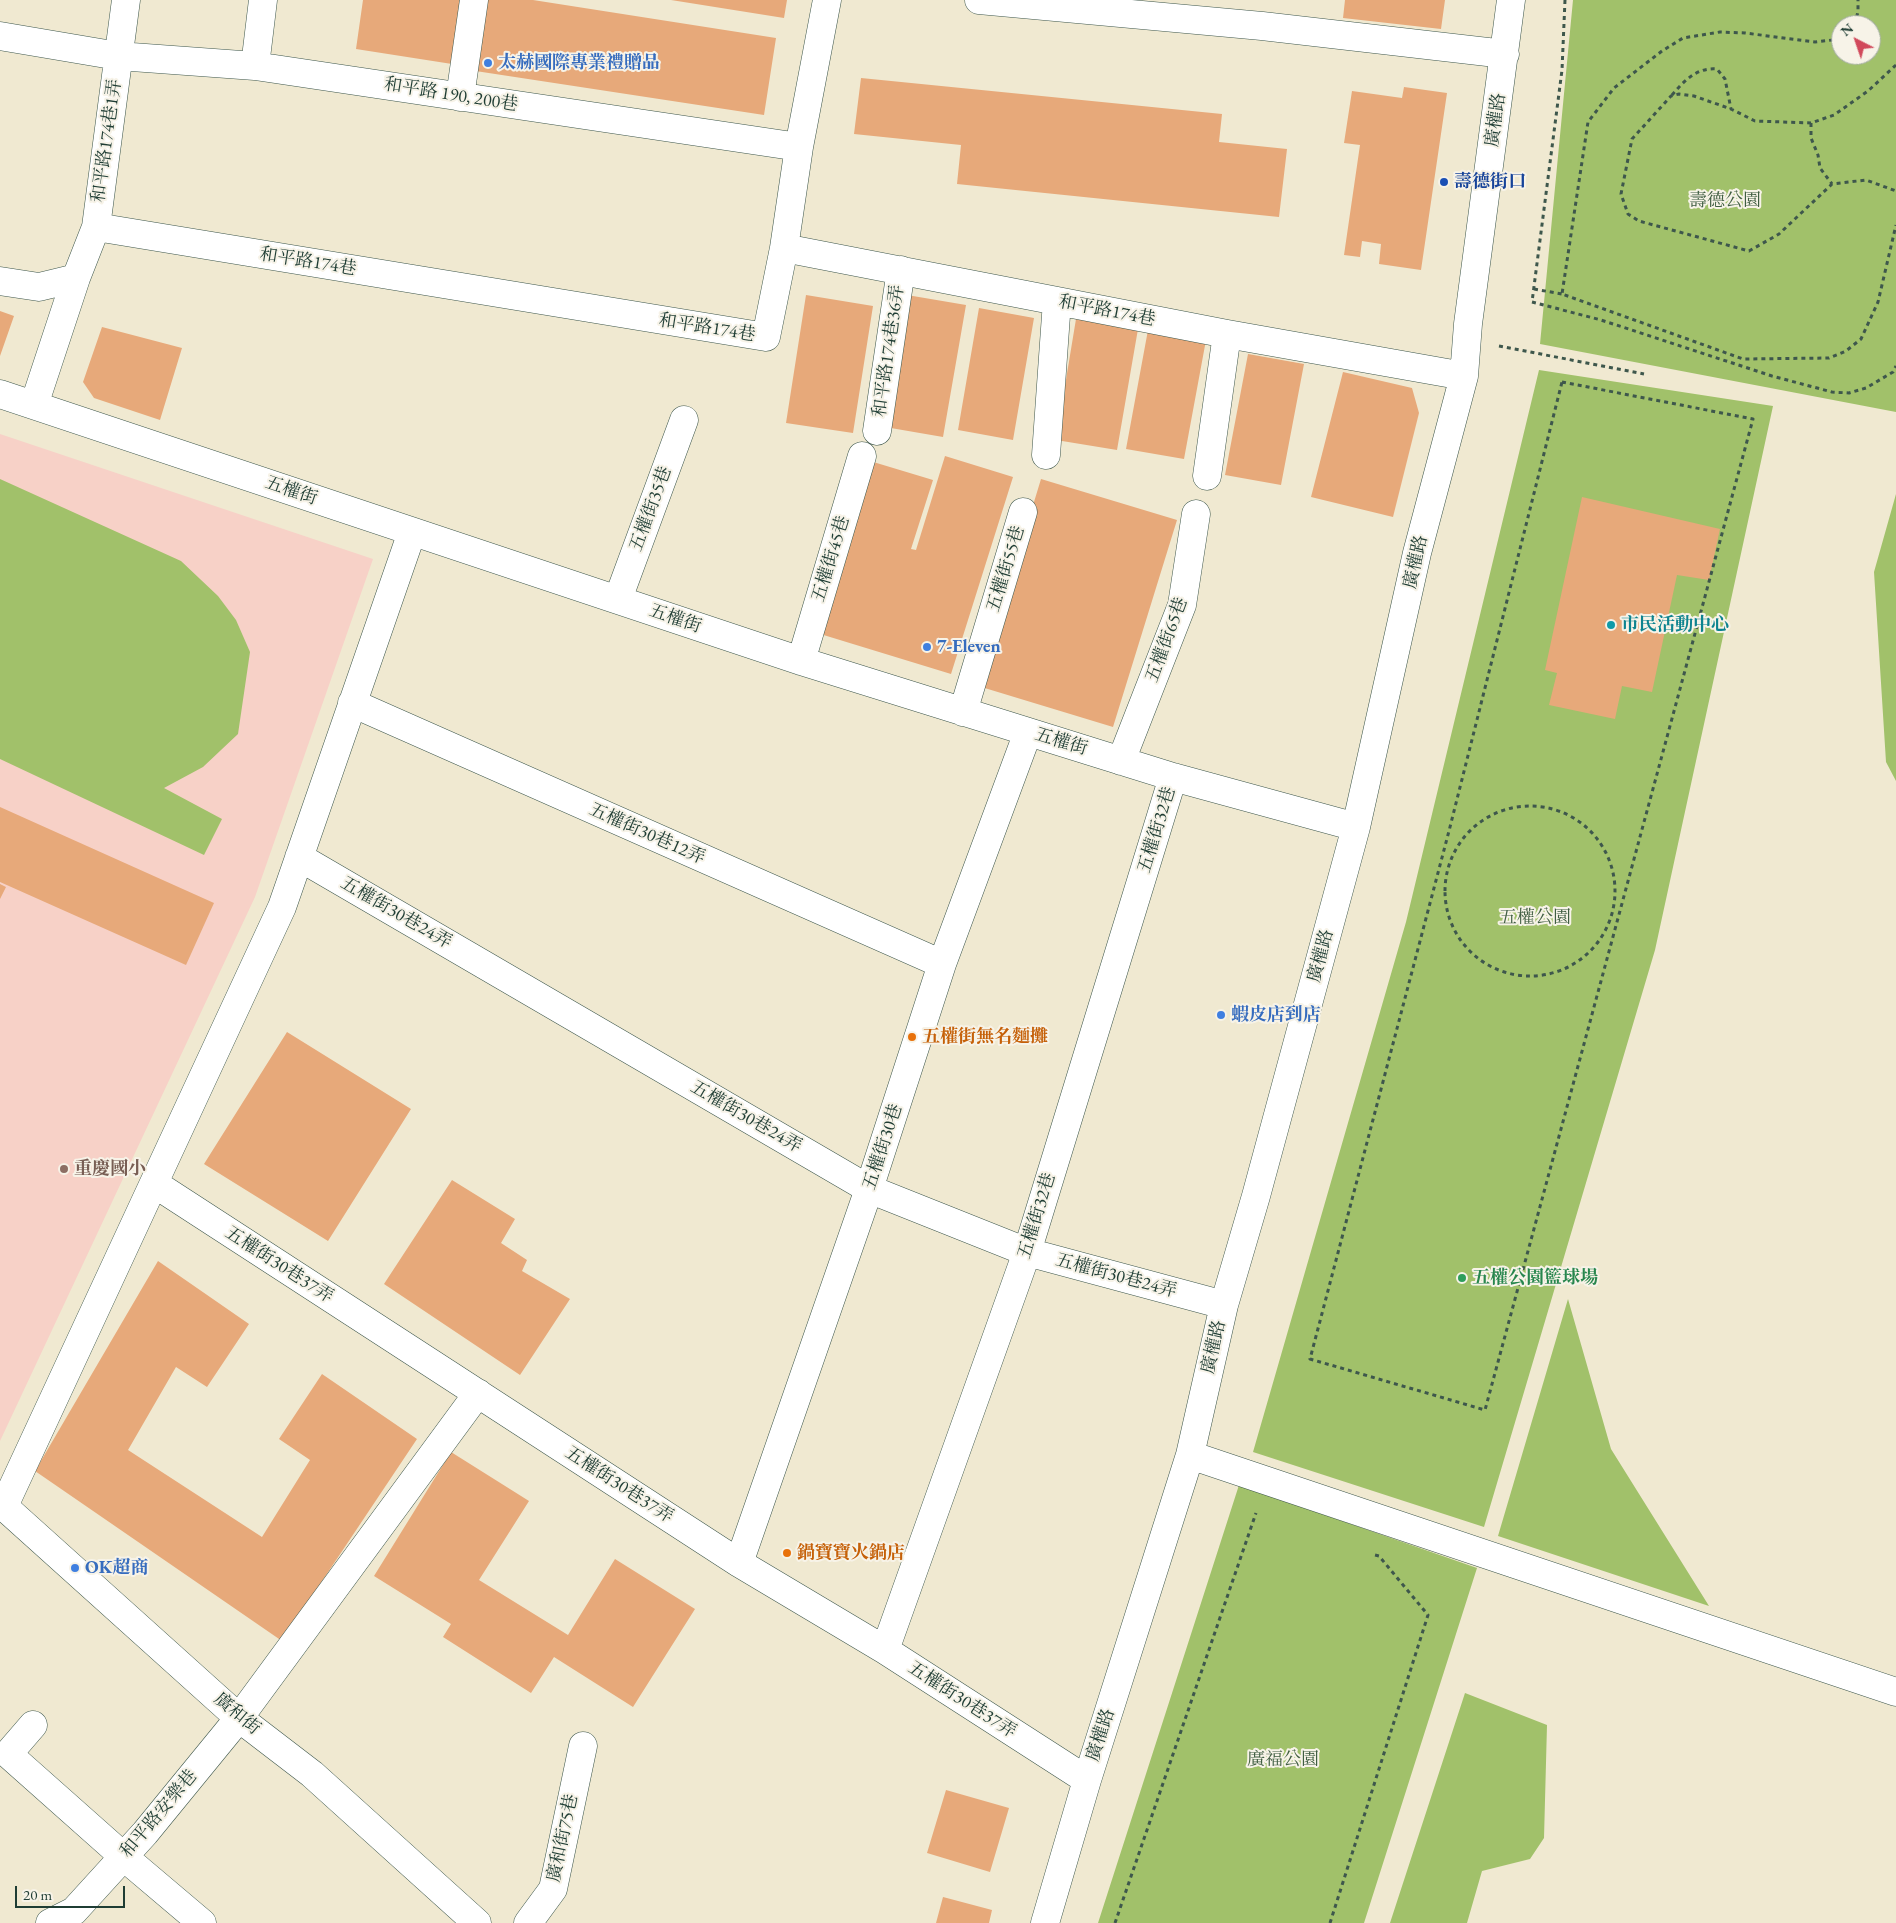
<!DOCTYPE html>
<html>
<head>
<meta charset="utf-8">
<style>
	body { margin:0 }
	#map { position:relative; width:1896px; height:1923px; overflow:hidden; background:#f0e9d1; font-family:"EB Garamond",serif }
	canvas { display:block }
	.north { position:absolute; left:1831px; top:15px; width:50px; height:50px; box-sizing:border-box; background:#f7f3e8; border:1px solid #a1aaa0; border-radius:50%; rotate:319deg; font-size:14px; font-weight:700; line-height:20px; text-align:center; color:#1f3d34 }
	.north::after { content:''; display:block; margin:auto; width:18px; height:22px; background:#d1495b; clip-path:polygon(50% 0,100% 100%,50% 72%,0 100%) }
	.scale { position:absolute; left:15px; top:1886px; width:110px; height:22px; box-sizing:border-box; border:2px solid #1f3d34; border-top:0; padding-left:6px; font-size:15px; line-height:18px; white-space:nowrap; color:#1f3d34; -webkit-text-stroke:4px #f7f3e8; paint-order:stroke }
</style>
</head>
<body>
<div id="map">
<canvas width="1896" height="1923"></canvas>
<div class="north">N</div>
<div class="scale">20 m</div>
</div>
<script>
const ctx = document.querySelector('canvas').getContext('2d');
ctx.lineJoin = 'round';
function fillPath(path, color) {
  ctx.fillStyle = color;
  ctx.fill(path, 'evenodd');
}
function strokePath(path, color, width, dash) {
  ctx.strokeStyle = color;
  ctx.lineWidth = width;
  ctx.lineCap = dash ? 'butt' : 'round';
  ctx.setLineDash(dash || []);
  ctx.stroke(path);
}
function label(font, color, halo, rows, align = 'center') {
  ctx.font = font + ' "EB Garamond","Noto Serif TC",serif';
  ctx.lineWidth = 4;
  ctx.setLineDash([]);
  ctx.textBaseline = 'middle';
  ctx.strokeStyle = halo;
  ctx.fillStyle = color;
  for (const [text, x, y, turn = 0] of rows) {
    ctx.save();
    ctx.translate(x, y);
    ctx.rotate((+turn || 0) * Math.PI / 180);
    ctx.textAlign = isNaN(turn) ? turn : align;
    if (halo) ctx.strokeText(text, 0, 0);
    ctx.fillText(text, 0, 0);
    ctx.restore();
  }
}
const built = new Path2D(`
	M0,434L373,559L255,897L0,1441Z`);
const green = new Path2D(`
	M1573,0H1896V412L1540,344ZM1841,25H1871V55H1841Z
	M1539,370L1773,406L1655,950L1484,1527L1253,1452L1406,922Z
	M0,479L181,561L218,596L236,620L250,652L238,734L203,767L164,788L222,819L204,855L0,759Z
	M1896,494V781L1886,762L1874,572Z
	M1568,1299L1611,1449L1709,1606L1498,1536Z
	M1239,1485L1477,1568L1364,1923H1098Z
	M1465,1693L1547,1725L1544,1838L1530,1859L1482,1871L1467,1923H1390Z`);
const building = new Path2D(`
	M363,0H462L452,64L356,49Z
	M480,0H533L776,38L764,115L469,70Z
	M671,0H787L784,18Z
	M1345,0H1445L1441,29L1343,18Z
	M861,78L1222,114L1219,142L1287,149L1279,217L957,184L961,145L854,134Z
	M1404,87L1447,93L1421,270L1379,264L1381,244L1362,241L1360,257L1344,255L1360,145L1344,143L1352,91L1402,98Z
	M806,295L873,306L853,433L786,423Z
	M907,295L966,305L943,437L885,427Z
	M979,308L1034,318L1013,440L958,430Z
	M0,311L14,316L0,356Z
	M1076,319L1138,329L1117,450L1056,440Z
	M102,327L182,348L160,420L94,398L83,382Z
	M1148,330L1206,340L1184,459L1126,449Z
	M1248,354L1304,364L1281,485L1225,475Z
	M1343,372L1412,388L1419,413L1393,517L1311,497Z
	M945,456L1013,477L951,674L817,633L870,461L933,480L911,549L916,550Z
	M1041,479L1177,520L1113,727L978,686Z
	M1582,497L1720,529L1709,580L1677,575L1652,692L1622,686L1615,719L1549,705L1557,673L1545,670Z
	M0,807L214,903L186,965L0,882Z
	M0,884L6,887L0,899Z
	M287,1032L411,1109L328,1241L204,1164Z
	M452,1180L515,1219L501,1243L527,1260L522,1271L570,1299L520,1375L384,1284Z
	M158,1261L249,1324L207,1387L176,1367L128,1450L262,1537L310,1460L279,1439L322,1374L417,1439L282,1641L35,1471Z
	M451,1452L529,1501L479,1580L568,1635L615,1559L695,1609L633,1707L554,1657L531,1693L443,1637L451,1624L374,1576Z
	M946,1790L1009,1808L990,1872L927,1853Z
	M943,1897L992,1910L989,1923H936Z`);
const path = new Path2D(`
	M1565,0L1562,70L1532,302L1601,320L1772,376L1832,392L1849,393L1866,388L1893,372L1896,366
	M1855,25L1858,11V0
	M1841,39L1815,42L1745,33L1720,32L1683,38L1662,51L1614,88L1588,122L1562,294L1743,359L1829,358L1846,351L1861,339L1878,302L1896,225
	M1896,65L1868,91L1834,115L1811,123L1755,121L1731,109L1694,96L1679,94L1671,96L1632,139L1621,194L1628,214L1639,221L1749,251L1779,234L1832,184L1866,180L1896,191
	M1672,95C1684,81 1697,67 1717,69L1725,79L1731,109
	M1811,123V138L1818,155L1820,168L1832,184
	M1534,289L1562,294
	M1499,346L1644,374
	M1562,382L1753,419L1485,1410L1310,1359L1449,831Z
	M1445 891a85 85 0 1 1 170 0a85 85 0 1 1-170 0Z
	M1115,1923L1256,1513
	M1330,1923L1428,1615L1379,1556L1375,1555`);
const minor = new Path2D(`
	M979,0L1262,26L1505,54
	M0,36L118,56L255,66L799,147L784,248
	M255,66L263,0
	M460,97L474,0
	M799,147L827,0
	M96,227L126,0
	M0,281L39,287L76,278L96,227L766,337L784,248L1227,334L1464,376
	M0,394L801,661L1173,777L1356,827
	M34,405L76,278
	M877,431L901,270
	M1046,455L1057,301
	M1207,476L1227,334
	M618,599L684,420
	M801,661L862,456
	M352,703L942,964
	M963,712L1023,512
	M1121,761L1182,605L1196,514
	M299,857L869,1189L1027,1252L1224,1305
	M155,1184L739,1563L885,1650L1087,1780
	M1190,1455L1896,1692
	M0,1503L239,1718L312,1774L477,1923
	M4,1506L282,907L412,532
	M739,1563L869,1189L942,964L1028,732
	M885,1650L1027,1252L1173,777
	M33,1725L8,1754L124,1857L202,1923
	M50,1923L74,1911L145,1833L239,1718L478,1393
	M528,1923L553,1889L583,1746
	M1045,1923L1087,1780L1190,1455L1224,1305L1256,1196L1356,827L1417,553L1464,376L1468,324L1511,0`);
const markers = [
	[488,63,5,"#3f7fe0"],
	[1444,182,5,"#1a4fb4"],
	[1611,625,5,"#0f9aa8"],
	[927,647,5,"#3f7fe0"],
	[1221,1015,5,"#3f7fe0"],
	[912,1037,5,"#e8710a"],
	[64,1169,5,"#8d6e63"],
	[1462,1278,5,"#2e9e5b"],
	[787,1553,5,"#e8710a"],
	[75,1568,5,"#3f7fe0"]
];
const shopNames = [
	["太赫國際專業禮贈品",498,63],
	["7-Eleven",937,647],
	["蝦皮店到店",1231,1015],
	["OK超商",85,1568]
];
const streetNames = [
	["和平路 190, 200巷",451,95,9],
	["廣權路",1496,120,-82],
	["和平路174巷1弄",107,141,-82],
	["和平路174巷",308,262,9],
	["和平路174巷",1107,311,11],
	["和平路174巷",707,328,9],
	["和平路174巷36弄",889,351,-82],
	["五權街",291,491,19],
	["五權街35巷",651,509,-70],
	["五權街45巷",831,559,-73],
	["廣權路",1416,562,-77],
	["五權街55巷",1006,569,-73],
	["五權街",675,619,19],
	["五權街65巷",1167,640,-70],
	["五權街",1061,742,17],
	["五權街32巷",1157,830,-73],
	["五權街30巷12弄",647,834,24],
	["五權街30巷24弄",396,913,30],
	["廣權路",1321,956,-75],
	["五權街30巷24弄",746,1117,30],
	["五權街30巷",883,1147,-72],
	["五權街32巷",1037,1216,-73],
	["五權街30巷37弄",279,1265,33],
	["五權街30巷24弄",1116,1276,15],
	["廣權路",1214,1347,-77],
	["五權街30巷37弄",619,1485,33],
	["五權街30巷37弄",962,1700,33],
	["廣和街",237,1714,40],
	["廣權路",1101,1735,-72],
	["和平路安樂巷",159,1814,-50],
	["廣和街75巷",563,1838,-78]
];
const transitNames = [
	["壽德街口",1454,182]
];
const parkNames = [
	["壽德公園",1725,201],
	["五權公園",1535,918],
	["廣福公園",1283,1760]
];
const cultureNames = [
	["市民活動中心",1621,625]
];
const foodNames = [
	["五權街無名麵攤",922,1037],
	["鍋寶寶火鍋店",797,1553]
];
const educationNames = [
	["重慶國小",74,1169]
];
const leisureNames = [
	["五權公園籃球場",1472,1278]
];
fillPath(built, '#f7d1c7');
fillPath(green, '#a1c16a');
fillPath(building, '#e7a97a');
strokePath(minor, '#3e574c', 29);
strokePath(path, '#3e574c', 3, [4, 4]);
strokePath(minor, '#fff', 28);
for (const [x, y, r, color] of markers) {
  const dot = new Path2D();
  dot.arc(x, y, r, 0, 2 * Math.PI);
  ctx.fillStyle = color;
  ctx.fill(dot);
  strokePath(dot, '#f7f3e8', 2);
}
label('bold 18px', '#366cbe', '#f7f3e8', shopNames, 'left');
label('18px', '#1f3d34', '#f7f3e8', streetNames);
label('bold 18px', '#164399', '#f7f3e8', transitNames, 'left');
label('18px', '#405e42', '#f7f3e8', parkNames);
label('bold 18px', '#0d838f', '#f7f3e8', cultureNames, 'left');
label('bold 18px', '#c56008', '#f7f3e8', foodNames, 'left');
label('bold 18px', '#785e54', '#f7f3e8', educationNames, 'left');
label('bold 18px', '#27864d', '#f7f3e8', leisureNames, 'left');
</script>
</body>
</html>
